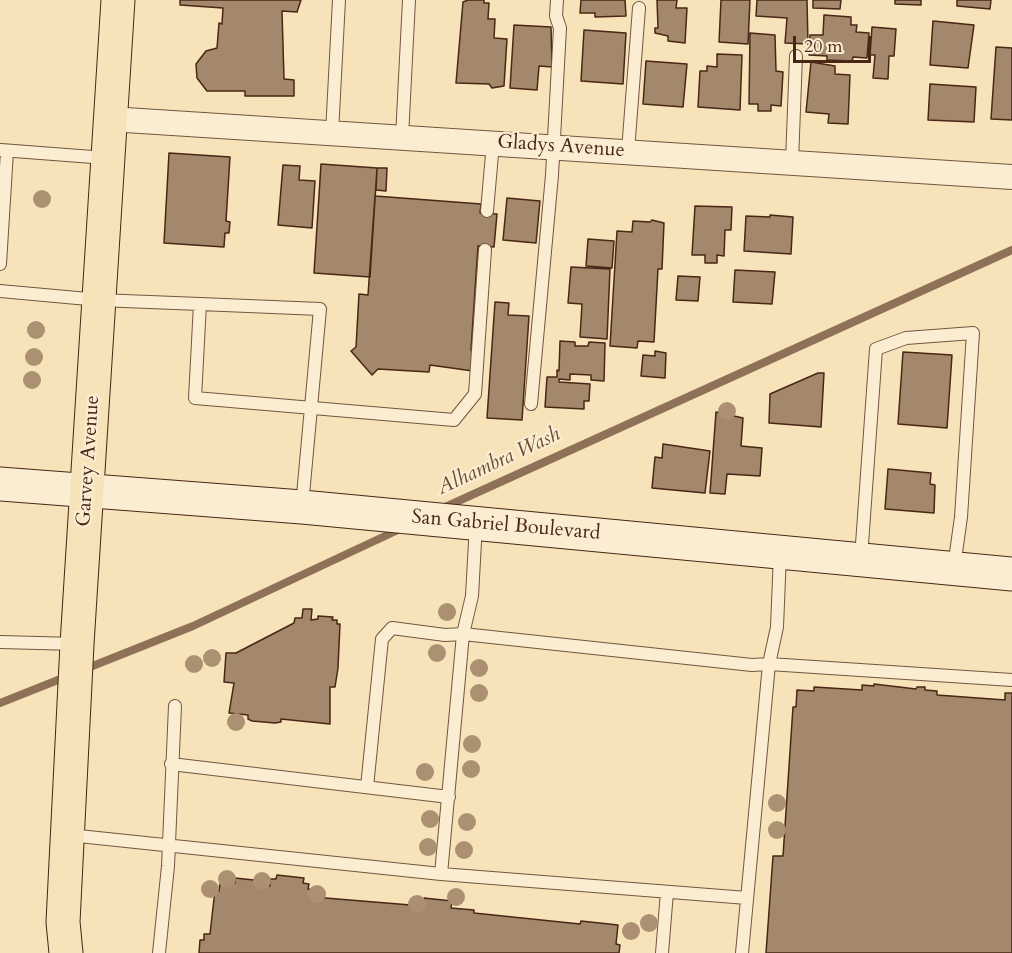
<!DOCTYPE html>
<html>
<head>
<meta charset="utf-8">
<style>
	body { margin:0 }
	#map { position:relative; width:1012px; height:953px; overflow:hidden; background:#f7e3ba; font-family:Cardo,serif }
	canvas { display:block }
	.scale { position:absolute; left:793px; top:36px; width:78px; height:27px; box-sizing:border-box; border:3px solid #492615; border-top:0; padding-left:8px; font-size:18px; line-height:21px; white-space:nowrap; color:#492615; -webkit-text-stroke:4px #faedd2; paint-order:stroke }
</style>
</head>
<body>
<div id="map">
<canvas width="1012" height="953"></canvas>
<div class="scale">20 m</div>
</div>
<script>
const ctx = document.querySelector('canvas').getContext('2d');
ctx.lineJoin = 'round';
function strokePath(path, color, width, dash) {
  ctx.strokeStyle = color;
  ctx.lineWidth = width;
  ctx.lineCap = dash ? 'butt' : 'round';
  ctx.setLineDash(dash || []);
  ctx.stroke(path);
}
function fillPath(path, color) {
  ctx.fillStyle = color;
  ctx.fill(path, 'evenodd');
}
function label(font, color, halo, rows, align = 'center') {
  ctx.font = font + ' Cardo,serif';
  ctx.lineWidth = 4.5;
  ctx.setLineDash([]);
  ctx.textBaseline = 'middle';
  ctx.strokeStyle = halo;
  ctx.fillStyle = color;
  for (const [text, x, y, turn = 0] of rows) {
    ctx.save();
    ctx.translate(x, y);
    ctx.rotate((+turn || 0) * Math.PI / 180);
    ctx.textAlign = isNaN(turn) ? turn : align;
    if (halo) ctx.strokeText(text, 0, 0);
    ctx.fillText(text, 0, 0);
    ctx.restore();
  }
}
const stream = new Path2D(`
	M443,508L1012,250
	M85,669L193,626L400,529
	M0,703L68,676`);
const building = new Path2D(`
	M180,0H301L297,12L282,11L284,79L294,80V96H245V91H207L197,78L196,64L206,51L217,48L219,23L222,24L223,8L180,5Z
	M468,0H484V3H489L488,19H495L494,38L507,39L504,86L492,88L489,84L456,83L463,2Z
	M581,0H625L626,16L595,17V13H580Z
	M657,0H677L676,8H687L685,43L668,41V36L655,33V28H658Z
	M721,0H750L748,44L719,42Z
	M757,0H807L808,44L785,43L787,18L756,16Z
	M813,0H841L840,9L813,8Z
	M895,0H921V5L895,4Z
	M957,0H991L990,9L957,6Z
	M824,15L851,17V25H857L856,32L869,33L867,58L853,57L852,61L827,60V56L809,55L810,35H823Z
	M933,21L974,25L968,68L930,65Z
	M514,25L551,27L552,67L539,66L537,90L510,88Z
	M872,27L896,29L894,56H889L888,79L873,78L875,55H870Z
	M584,30L626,33L623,84L581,81Z
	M750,33L775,35L776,71L783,72L781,106L771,105V111H758V104H749Z
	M996,47L1012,48V120L991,119Z
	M717,54L742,55L740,110L698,107L700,71H707V66L717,67Z
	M646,61L687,64L683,107L643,104Z
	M811,62L835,66V74L850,75L848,124L828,123L829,114L806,112Z
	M930,84L976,87L974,122L928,120Z
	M169,153L230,157L226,221L230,222L229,233H225L224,247L164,243Z
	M321,164L377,168L370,277L314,273Z
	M283,165L300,166L299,180L315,181L312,228L278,225Z
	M377,168H387L386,191L376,190Z
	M375,196L481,204L480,213L497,214L494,247L478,246L471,350H475L473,371L430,365L429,372L378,369L372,375L351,351L356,347L359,294L368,295Z
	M507,198L540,201L536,243L503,240Z
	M695,206L732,207L731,230H725L724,256L717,255V263H705V255H692Z
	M770,215L793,217L791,254L744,251L746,216L770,217Z
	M652,220L664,223L662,269H658L654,342L638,341L637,348L610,346L617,231L632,232L633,221L650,222Z
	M588,239L614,241L612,268L586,266Z
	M571,267L610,269L607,339L580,337L582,304L568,303Z
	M735,270L775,272L772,304L733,302Z
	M678,276L700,277L698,301L676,300Z
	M495,302L509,303L508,315L529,316L522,420L487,418Z
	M560,341L575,342V346H588L589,342L605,343L604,381L591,380V375L570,374V380L559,379V382L590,384L589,401H584V409L545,407L547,377H557V370L559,371Z
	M655,351L666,353L665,378L641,376L643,355L655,356Z
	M903,352L952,355L947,428L898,424Z
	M818,373H824L821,427L769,423L770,394Z
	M716,412L743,418L741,446L762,448L760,476L727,474L725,494L710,493Z
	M663,444L710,451L705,493L652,488L655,457L662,458Z
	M888,469L931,473L930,484L935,485L934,513L885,509Z
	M303,609H312L311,620L318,619V616L333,617L332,620H337V624H340L338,668L335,687H330V724L281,719V722L275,723L252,721L248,719V715L229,713L234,683L224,682L226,653H236L294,623L295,618H302Z
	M874,684L916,689L917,687H925V690L937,691V695L1005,700V693H1012V953H766L773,856H783L793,707H796L797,690L814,691V687L862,690V685L874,686Z
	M277,875L304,878L303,883L309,884L308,889L314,890L313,897L423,906L424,898L452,901L451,908L474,910V913L580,924L581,921L618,925L616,944L620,945L619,953H199L200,940H204V934H210L215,890L219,891L220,884L235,883V878L263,881V885L270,886V879H276Z`);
const service = new Path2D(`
	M332,133L339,0
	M402,137L409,0
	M1,150L106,158
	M628,151L639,8
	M792,162L796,56
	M487,211L493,143
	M0,264L7,151
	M0,291L99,300L200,304
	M531,404L552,175L560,28L556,16L557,0
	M302,506L320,309L200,304L195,398L454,420L475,394L485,250
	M861,558L876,349L906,338L973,333L961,517L954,567
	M0,642L76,644
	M171,764L449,797
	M367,787L382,639L392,628L445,635L463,634L472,596L476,524
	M69,835L441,874
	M747,898L441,874L463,634L752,665L769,664L1012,680
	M159,953L168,866L175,706
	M662,953L667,892
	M742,953L769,664L777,627L780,554`);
const minor = new Path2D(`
	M110,119L1012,177`);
const secondary = new Path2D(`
	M0,484L302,507L1012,574`);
const primary = new Path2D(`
	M66,953L63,922L77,644L118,0`);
const trees = [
	[42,199],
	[36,330],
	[34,357],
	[32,380],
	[727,411],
	[447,612],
	[437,653],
	[212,658],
	[194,664],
	[479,668],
	[479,693],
	[236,722],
	[472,744],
	[471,769],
	[425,772],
	[777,803],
	[430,819],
	[467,822],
	[777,830],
	[428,847],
	[464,850],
	[227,879],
	[262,881],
	[210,889],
	[317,894],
	[456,897],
	[417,904],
	[649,923],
	[631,931]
];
const streetNames = [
	["Gladys Avenue",561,147,4],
	["Garvey Avenue",89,461,-86],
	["San Gabriel Boulevard",506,526,5]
];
const waterNames = [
	["Alhambra Wash",499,462,-25]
];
strokePath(stream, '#8e7156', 8);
fillPath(building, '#a3886b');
strokePath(building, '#492615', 1.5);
strokePath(service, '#74553e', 14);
strokePath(minor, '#74553e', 26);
strokePath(secondary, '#492615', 35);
strokePath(primary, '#492615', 35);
strokePath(service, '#faedd2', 12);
strokePath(minor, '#faedd2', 24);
strokePath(secondary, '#faedd2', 33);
strokePath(primary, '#f7e3ba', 33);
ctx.fillStyle = '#ab9072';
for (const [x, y] of trees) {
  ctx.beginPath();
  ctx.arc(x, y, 9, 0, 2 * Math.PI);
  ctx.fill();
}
label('20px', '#492615', '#faedd2', streetNames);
label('italic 21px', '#6c4c36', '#faedd2', waterNames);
</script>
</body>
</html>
